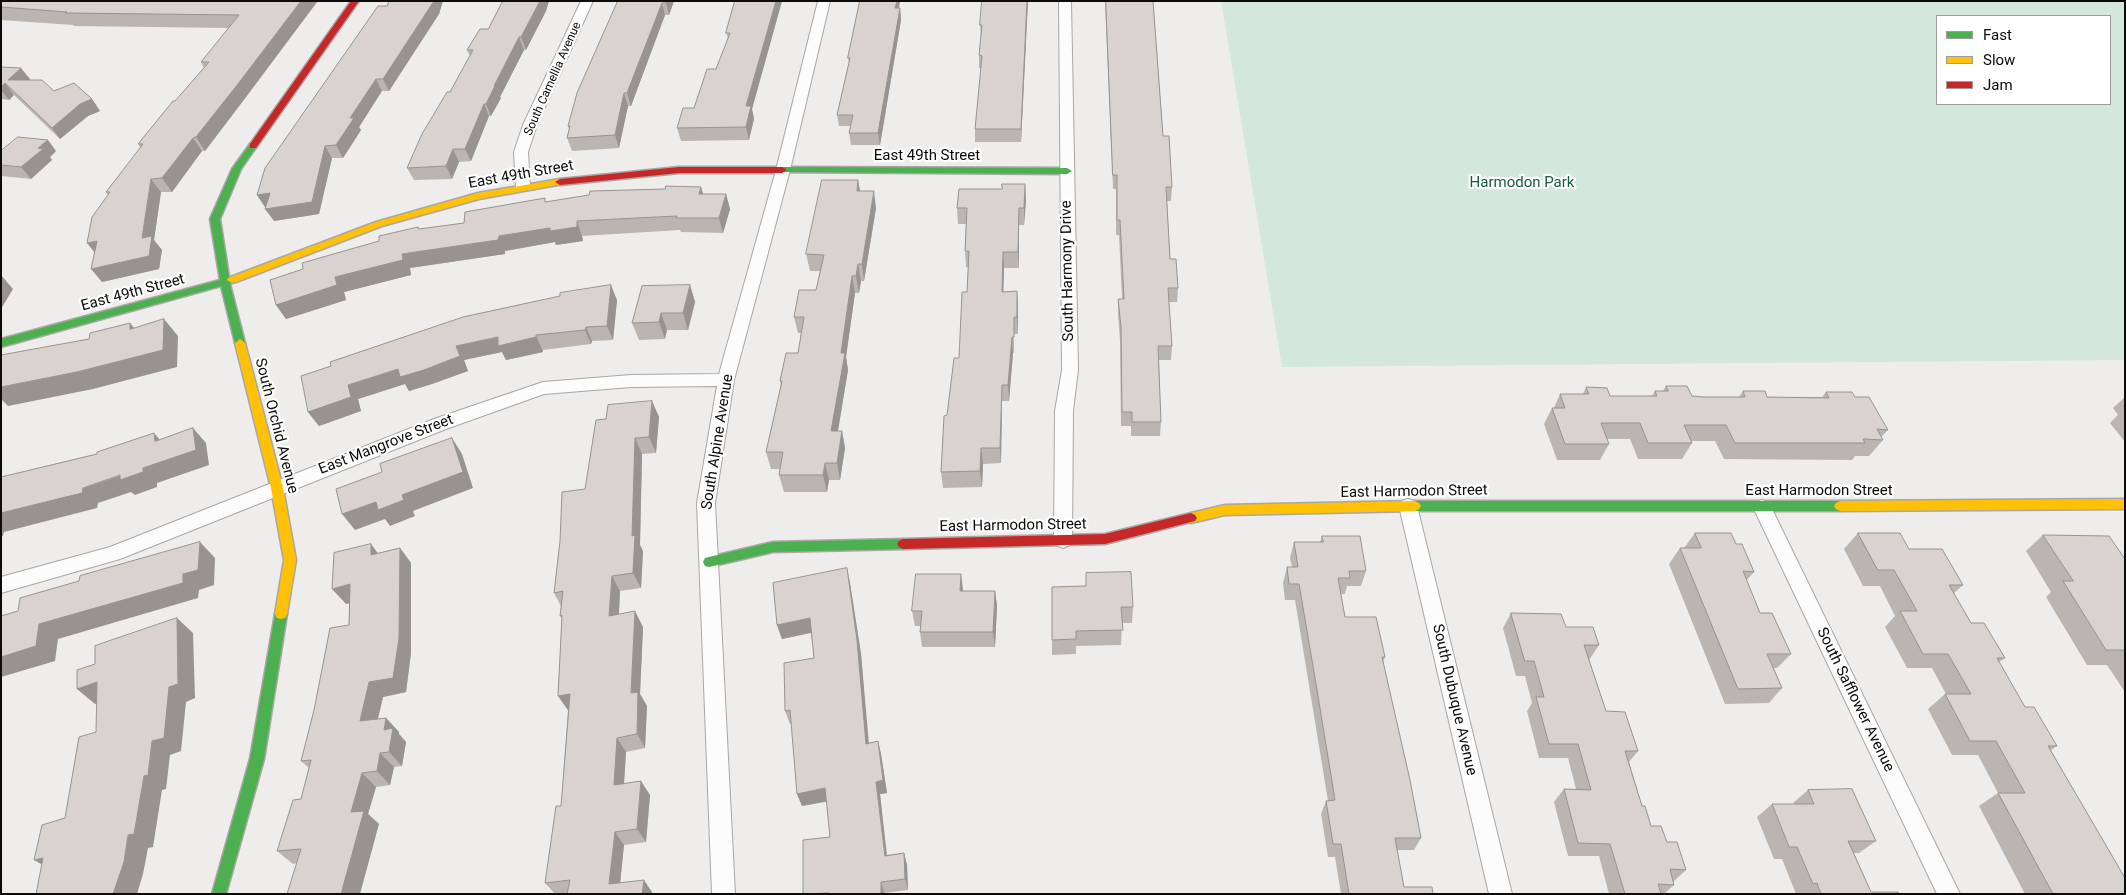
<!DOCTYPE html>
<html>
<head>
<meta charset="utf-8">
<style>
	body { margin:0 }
	#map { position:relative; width:2126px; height:895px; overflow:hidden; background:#efedeb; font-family:Roboto,sans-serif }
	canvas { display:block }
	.frame { position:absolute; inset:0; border:2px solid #0c0b0a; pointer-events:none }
	.legend { position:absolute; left:1936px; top:15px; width:175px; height:90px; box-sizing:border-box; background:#fff; border:1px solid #9e9d9d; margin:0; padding:6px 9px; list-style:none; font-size:15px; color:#0c0b0a }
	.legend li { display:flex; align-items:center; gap:10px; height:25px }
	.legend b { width:25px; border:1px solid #9e9d9d }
</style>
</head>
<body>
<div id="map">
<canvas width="2126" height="895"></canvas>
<div class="frame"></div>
<ul class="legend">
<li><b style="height:6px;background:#4caf50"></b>Fast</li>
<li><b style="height:6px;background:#ffc107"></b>Slow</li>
<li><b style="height:6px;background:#c62828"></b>Jam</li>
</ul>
</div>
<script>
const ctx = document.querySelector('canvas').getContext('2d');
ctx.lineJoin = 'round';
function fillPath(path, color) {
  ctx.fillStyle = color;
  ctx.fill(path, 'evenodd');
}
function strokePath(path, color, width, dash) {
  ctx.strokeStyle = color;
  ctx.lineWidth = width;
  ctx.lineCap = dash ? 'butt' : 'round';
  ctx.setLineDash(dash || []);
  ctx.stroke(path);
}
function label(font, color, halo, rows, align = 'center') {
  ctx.font = font + ' Roboto,sans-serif';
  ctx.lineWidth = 4.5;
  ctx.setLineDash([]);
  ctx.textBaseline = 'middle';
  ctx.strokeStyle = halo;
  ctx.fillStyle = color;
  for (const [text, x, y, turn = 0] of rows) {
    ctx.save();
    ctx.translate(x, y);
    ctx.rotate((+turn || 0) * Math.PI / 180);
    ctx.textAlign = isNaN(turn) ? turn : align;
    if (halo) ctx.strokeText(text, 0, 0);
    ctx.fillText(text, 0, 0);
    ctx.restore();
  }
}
const green = new Path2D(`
	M1221,1H2125V360L1282,367ZM1937,16H2110V104H1937Z`);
const street = new Path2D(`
	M581,1H593L537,125L528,152L530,187L528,190H518L516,187L514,152L523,125Z
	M818,1H830L790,170L734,380L715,503L735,894H712L697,503L717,386L631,387L544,394L446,429L120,559L1,593V577L110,547L434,419L543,382L631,375L719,374L776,170Z
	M1059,1H1071L1078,370L1073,411L1072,540L1070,545L1063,548L1056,545L1054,540L1055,411L1062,370Z
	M1408,499L1414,501L1417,506L1512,894H1489L1399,506L1402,501Z
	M1762,500L1768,502L1771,507L1960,894H1937L1753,507L1756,502Z`);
const fast = new Path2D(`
	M253,143L257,146L241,169L220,219L229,277L236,278L237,280L230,284L245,343L244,346L240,347L235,343L221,286L1,347V339L220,280L210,219L232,169L250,144Z
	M782,167L1067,168L1072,171L1067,174L779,172V168Z
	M1415,501H1840L1844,503L1846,506L1844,509L1840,511H1415L1411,509L1409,506L1411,503Z
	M903,539L907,541L909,544L907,547L903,549L773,552L709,567L705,566L703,562L705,558L709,557L773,542Z
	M281,609L285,610L287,614L264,759L226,894H212L250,759L275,614L277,610Z`);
const slow = new Path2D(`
	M560,179L565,182L563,184L479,199L382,226L236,282L232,283L227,280L228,278L376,222L478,193Z
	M240,339L245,343L283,488L296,560L287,614L285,618L281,619L277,618L275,614L284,560L271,488L235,343Z
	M2125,499V509L1840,511L1836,509L1834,506L1836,503L1840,501Z
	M1415,501L1419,503L1421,506L1419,509L1415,511L1225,515L1191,523L1187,521L1185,518L1187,515L1191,513L1225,505Z`);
const jam = new Path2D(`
	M351,1H359L256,148H250V144Z
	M679,167H782L787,170L782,173H679L560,185L555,182L560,179Z
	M1191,513L1195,515L1197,518L1195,521L1105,544L903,549L899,547L897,544L899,541L903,539L1105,534Z`);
const wall = new Path2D(`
	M1,1L317,2L246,97L205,151H202L172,192H161L154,240L162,250L159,269L102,282L94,252L87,243L108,195L106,192L141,148L138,144L204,68L201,62L229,28L74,26L73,25L1,20Z
	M389,1H443L439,14L389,91H382L359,127L361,130L343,158H332L319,214L274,221L266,207H265L257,195L387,6Z
	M503,1H549L546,11L526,50H524L500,97L501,98L491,116H489L471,161L459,162L452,179L414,180L407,168L470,56L467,50L488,29Z
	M618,1H674L669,15H665L631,106H628L619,148L572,151L567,138L569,130L568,126Z
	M735,1H782L752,109L754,119L749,140L681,141L677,128L694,108L716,69L728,38L726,33Z
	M860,1H900L899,8H900L901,20L880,145H851L849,133L851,126H839L837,115L849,63L848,58Z
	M1028,1L1021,142H975V129L981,68H979V55L981,38L980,25Z
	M1105,1H1153L1163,136L1172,187L1171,201H1167L1170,259L1178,288L1177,302H1169L1172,346L1171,360H1159L1161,422L1160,436H1131V426H1121L1120,341L1118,313V299H1122L1119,235H1116V189H1113Z
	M1,67L30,79L28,80L54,91L92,99L100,111L88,116L60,139L14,95L9,100L1,99Z
	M1,151H56L50,157L52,160L31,179L1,176Z
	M858,180L860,191L876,208L864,281H861L859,293H855L846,357L848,370L838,431H842L845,448L840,480H829L827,492H784L779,475L780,469H771L766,452L781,385L780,381L798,353L801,333H798L794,317L816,290L820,271H810L806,254Z
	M1025,184L1026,200L1024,225H1019V268H1004L1003,292L1017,291L1018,308V334H1014V353H1013L1009,401H1002L1001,463L983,464L982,487L943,488L941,472L947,415L959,358L967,292L968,267H966L965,251L966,224H958L957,208L1002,189Z
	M701,187L703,194H726L730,209L723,233L681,232L680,230L582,236L583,241L556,245L555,242L505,251V254L410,268L411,275L344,292L346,300L286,319L276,305L303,269L418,227L419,229L464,223L547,202L665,189Z
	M690,285L695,302L688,330H667L665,339L639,340L632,323Z
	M617,300L613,340L592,341L591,344L543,350V352L506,360L502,352L464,360L468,371L432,384L409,391L405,384L358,399L361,411L319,426L308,412Z
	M1666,386L1692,396L1704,397H1739L1743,391L1767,397H1822L1826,392L1855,397L1888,430L1881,437L1883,440L1869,456H1855L1852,460L1724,459L1715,441H1692V443L1682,459H1638L1630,439H1607L1609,444L1600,460H1557L1544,424L1552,408H1554L1560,394H1583L1586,387L1610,396H1652L1655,391H1663Z
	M2125,397V442L2110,423L2118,415L2113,408Z
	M652,401L659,417L656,453L642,454L640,545L643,551L641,588L620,591L619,614L643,627L640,694L647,706L645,748L626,752L624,784L650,795L646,842L624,845L620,883L652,892L555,894L545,883L561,806L568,710L558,696L562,619L560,616L561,606L554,593L606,419Z
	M1695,533L1736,544L1754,572L1746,581L1760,613L1791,654L1777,668H1774L1782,688L1769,703L1725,704L1669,564L1680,548H1684Z
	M1858,533L1909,549L1963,585L1954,593L1971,623L2005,658L1999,662L2025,707L2057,746L2051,750L2125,894H2025L1979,806L1998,793L1978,755H1952L1928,709L1945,694H1946L1932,668H1907L1885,627L1895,616L1880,586H1863L1844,549Z
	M2043,535L2125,559V692L2107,665H2087L2046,597L2051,592L2026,551Z
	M1322,536L1366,571L1361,586H1347L1345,594H1340L1345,617L1385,657L1383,662L1421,838L1414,850H1397L1404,887L1433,894H1341L1335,857H1328L1321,814L1326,801H1328L1295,600H1285L1283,583L1287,567H1292L1290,558L1294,542H1320Z
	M400,548L411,563V653L406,692L383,697L378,719L386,718L399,732V734L406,742L402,766L394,767L390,785L376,787L368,814L379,824L297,863L293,864L277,851L301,799L309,768L301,761L349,625V603L346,604L378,553Z
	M1086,573L1133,607L1132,623H1122L1121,645L1076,646V654L1052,655V587L1086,586Z
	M850,583L861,654L868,743L878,741L881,754L887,793L880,794L887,855L904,853L907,865L908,890L884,893V894H803L830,837L827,801L802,806L797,794L792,724H790L785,711L814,658L811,633L782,639L777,625Z
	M963,591H995L997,606L995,647H922L920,632V626H915L912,611Z
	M1511,613L1566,627L1599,645L1589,660L1606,711L1638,751L1629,762L1642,806L1651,826L1667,842L1686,870L1673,882L1674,885L1664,894H1609L1599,856H1568L1554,802L1564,789H1576L1568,758H1539L1527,711L1532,703L1525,676H1516L1503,628Z
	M1808,790L1876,841L1859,853H1854L1871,892L1899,894H1796L1782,859H1774L1757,817L1772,804H1794L1793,803Z`);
const shadedWall = new Path2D(`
	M301,1L317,2L246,97L205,151L196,137Z
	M434,1H443L439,14L389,91L383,79Z
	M540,1H549L546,11L526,50L521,37Z
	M666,1H674L669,15L666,3Z
	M776,1H782L752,109L754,119L749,140L746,127V106Z
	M897,1H900L896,20L895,8Z
	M1027,1H1028L1021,142V129Z
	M662,3L665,15L631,106L627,93Z
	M900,8L901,20L880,145L878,133Z
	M519,37L524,50L500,97L501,98L491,116L486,104L494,86Z
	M21,68L30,79L17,92L8,80Z
	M376,79L382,91L359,127L361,130L343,158L336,145L350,118Z
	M5,83L14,95L9,100L1,90V87Z
	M624,93L628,106L619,148L615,135Z
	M92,99L100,111L88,116L60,139L52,128L80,104Z
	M484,104L489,116L471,161L465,149Z
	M193,138L202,151L172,192L162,178Z
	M48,140L56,151L50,157L52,160L31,179L21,167L38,148Z
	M325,146L332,158L319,214L274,221L265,209Z
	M453,149L459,162L452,179L446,166Z
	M151,179L161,192L154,240L162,250L159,269L102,282L91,269L142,238Z
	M858,180L861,197L857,191Z
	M1025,184L1026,200L1024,225V208Z
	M701,187L705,201L699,194Z
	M874,191L876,208L864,281L862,264Z
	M270,193L278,206L265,207L257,195Z
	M726,194L730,209L723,233L719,218Z
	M1019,208V268L1018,252Z
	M577,221L582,236L583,241L556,245L555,242L505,251V254L410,268L411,275L344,292L346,300L286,319L276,305L335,277L402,254Z
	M97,241L98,256L87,243Z
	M1003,252L1004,268L1003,308L1002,292Z
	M858,264L861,281L859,293L856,276Z
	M1,275L13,289L1,309Z
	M852,276L855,293L846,357L848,370L835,448L831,431L841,353Z
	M611,285L617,300L613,340L607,326Z
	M690,285L695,302L688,330L683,313Z
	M1017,291L1018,308V334L1017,317Z
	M661,313L667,330L665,339L659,322Z
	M164,319L178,336L177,367L93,389L8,406L1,399V384Z
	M130,323L144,340L130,329Z
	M586,327L592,341L591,344L585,330Z
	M536,335L543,352L506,360L502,352L464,360L468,371L432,384L409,391L405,384L358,399L361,411L319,426L308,412L348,385L398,369L456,346L498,337Z
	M1012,337L1013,353L1009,401L1008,385Z
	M1002,385V401L1001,463L1000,448Z
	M652,401L659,417L656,453L649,437Z
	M193,428L206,443L209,465L157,483V487L135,495L131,492L98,503L97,508L4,532L3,536H1V513L83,488L143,468Z
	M842,431L845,448L840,480L837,463Z
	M154,433L168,449L155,441Z
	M452,438L462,454L473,488L413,511L415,516L390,526L385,519L355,530L342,514L376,502Z
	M635,438L642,454L640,545L643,551L641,588L633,573L632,536Z
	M981,448L983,464L982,487L980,471Z
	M825,463L829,480L827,492L823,475Z
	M200,542L215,558L214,585L199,590L198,598L58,639L55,661L1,677V657L39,624L183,574Z
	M371,544L383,560L371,555Z
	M400,548L411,563V653L406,692L383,697L374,735L360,721Z
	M847,568L850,583L861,654L870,756L866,744Z
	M961,574L963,590L962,606L960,591Z
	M612,576L620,591L618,631L609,616Z
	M350,584L363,600L346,604L332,589Z
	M995,591L997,606L995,647L993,632Z
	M635,611L643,627L640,694L647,706L645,748L637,734L631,693Z
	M177,618L193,633L195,698L186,702L181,751L170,755L166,789L162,790L153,847L148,848L143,874L137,894H113L144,776Z
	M810,618L814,632L782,639L777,625Z
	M97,682L115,696L95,704L77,689Z
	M570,694L579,708L568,710L558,696Z
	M386,718L399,732V734L406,742L402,766L389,752L384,730Z
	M617,738L626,752L623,798L614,785Z
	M878,741L881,754L887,793L880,794L888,867L885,856L876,782Z
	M380,753L394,767L390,785L377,771Z
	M362,773L376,787L368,814L379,824L360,894H341L351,812Z
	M641,781L650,795L646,842L637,829Z
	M825,788L830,801L802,806L797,794Z
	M615,832L624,845L619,894L609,884Z
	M904,853L907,865L908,890L905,879Z
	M43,858L55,872L34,860Z
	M644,880L652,892V894H642Z
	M881,882L884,893V894H881Z`);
const building = new Path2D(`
	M1,1H301L238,84L196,137L193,138L162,178L151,179L142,238L152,236L149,256L91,269L97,241L87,243L92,217L110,192H106L143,144H138L173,101H175L209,62H201L239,15L65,13L67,12L1,7Z
	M389,1H434L383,79H376L350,118H354L336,145L325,146L312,202L265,209L270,193L257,195L265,168L378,6H387Z
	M503,1H540L521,37H519L494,86H495L486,104H484L465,149H453L446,166L407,168L422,134L447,92H450L473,50H467L480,29H488Z
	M618,1H666V3H662L627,93H624L615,135L567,138L570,126H568L577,93Z
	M735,1H776L746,106H751L746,127L677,128L683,108H694L707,69H716L730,33H726Z
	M860,1H897L895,8H900L878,133H849L853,115H837L850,58H848Z
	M982,1H1027L1021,129H975L982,56L979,55L982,25H980Z
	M1106,1H1153L1163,136H1169L1172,187H1166L1170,259H1176L1178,288H1168L1172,346H1158L1161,422H1132V412H1122L1121,327L1118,299H1124L1120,220H1117V175H1113Z
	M1,67L21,68L8,80H42L54,91L74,83L92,99L80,104L52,128L5,83L1,87Z
	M18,137L48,140L38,148L43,149L21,167L1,165V151Z
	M822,180H858L857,191H874L862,264H858L856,276H852L841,353H845L831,431H842L837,463H825L823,475H779L783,452H766L782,381H780L786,353H798L804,317H794L799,290H816L824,255L806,254Z
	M1002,184H1025L1024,208H1019L1018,252H1003L1002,292L1017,291V317H1014V337H1012L1008,385H1002L1000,448H981L980,471L941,472L944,416L947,415L954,358H959L962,292H967L969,251H965L967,208H957L959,189H1002Z
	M666,186L701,187L699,194H726L719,218H676L677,216L577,221V227L550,231V228L499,236L498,240L402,254L403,260L335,277L337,285L276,305L270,280L303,269L302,263L379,241V236L418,227L419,229L464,223L465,212L545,198V202L589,195L590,191L665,189Z
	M611,285L607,326L586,327L585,330L536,335V337L498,346V337L456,346L460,356L424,370L400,377L398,369L348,385L351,397L308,412L301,376L331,366L330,362L463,317L560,296V293Z
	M690,285L683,313H661L659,322L632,323L642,286Z
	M164,319L163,350L77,372L1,387V355L89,339L90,333L130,323V329Z
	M1666,386H1687L1692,396L1704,397H1745L1743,391H1765L1767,397L1829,398L1826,392H1852L1855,397H1869L1888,430L1877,429L1883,440L1863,439L1865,443H1735L1726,425H1684L1692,443H1648L1640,423H1601L1609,444H1565L1552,408H1565L1560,394H1589L1586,387L1607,388L1610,396H1657L1655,391H1668Z
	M652,401L649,437L635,438L632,536L635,535L633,573L612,576L609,616L635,611L631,693L638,692L637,734L617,738L614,785L641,781L637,829L615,832L609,884L644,880L642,894H567L570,880L545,883L556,806H561L570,694L558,696L562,615L560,616L563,591L554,593L560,541L562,492L585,489L596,420L606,419L608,405Z
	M193,428L196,450L143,468V472L120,480V475L83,488L82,493L1,513V477L97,454V452L154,433L155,441Z
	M452,438L463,472L402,495L404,500L378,510L376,502L342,514L336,489L382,472L380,464Z
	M1695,533H1731L1736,544H1742L1754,572L1743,571L1760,613H1772L1791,654H1767L1782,688L1738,689L1680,548H1701Z
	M1858,533H1900L1909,549H1942L1963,585H1949L1971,623H1984L2005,658H1997L2025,707H2034L2057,746H2048L2125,878V894H2053L1998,793H2025L1996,741H1970L1945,694H1971L1948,654H1923L1900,611H1917L1894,570H1878Z
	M2043,535L2109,536L2125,559V650H2106L2063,581H2073Z
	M1322,536H1360L1366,571H1349L1350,578H1338L1345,617H1376L1385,657H1382L1410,780L1421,838H1395L1404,887H1432L1433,894H1349L1341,844H1333L1326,801L1335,800L1317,690L1299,584H1289L1287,567H1298L1294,542H1323Z
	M200,542L198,570L183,574V583L39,624L36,646L1,657V616L18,611L20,598L79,581L80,576Z
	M371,544V555L400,548L399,638L393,678L369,682L360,721L386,718L384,730L393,728L389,752L380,753L377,771L362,773L351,812L364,811L341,894H287L301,849L277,851L293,800L301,799L311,760L301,761L314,710L330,628L349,625L350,584L332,589L334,553Z
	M847,568L857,640L866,744L878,741L883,780L876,782L885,856L904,853L905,879L881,882V894H829V893L803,894V840L830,837L825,788L797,794L790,710L785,711L784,663L814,658L810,618L777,625L773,583Z
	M1131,572L1133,607H1121L1123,630L1076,631V639L1052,640V587L1086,586V573Z
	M916,574H961L960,591H995L993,632H920L922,611H912Z
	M1511,613L1561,614L1566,627H1593L1599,645H1584L1606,711L1625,712L1638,751H1625L1642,806H1645L1651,826H1661L1667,842H1677L1686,870L1670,869L1674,885L1658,884L1661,894H1625L1610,844L1578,843L1564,789L1591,790L1578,744H1549L1536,697H1544L1534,661H1525Z
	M177,618L178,684L169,687L164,738L152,741L148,775L144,776L134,834L128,835L124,862L113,894H36L43,858L34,860L42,825L65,818L79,737L96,732L97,682L77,689V670L95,664V646Z
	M1852,789L1876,841H1848L1871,892H1898L1899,894H1821L1817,883L1813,884L1797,847H1789L1772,804H1814L1808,790Z`);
const farStreetnames = [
	["South Camellia Avenue",553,79,-66]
];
const streetNames = [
	["East 49th Street",927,156],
	["East 49th Street",521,175,-10],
	["South Harmony Drive",1068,271,-91],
	["East 49th Street",133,293,-15],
	["South Orchid Avenue",276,426,76],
	["South Alpine Avenue",718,442,-81],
	["East Mangrove Street",386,445,-21],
	["East Harmodon Street",1819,491],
	["East Harmodon Street",1414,492,-1],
	["East Harmodon Street",1013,526,-1],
	["South Dubuque Avenue",1454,700,77],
	["South Safflower Avenue",1855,700,64]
];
const parkNames = [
	["Harmodon Park",1522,183]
];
fillPath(green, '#d4e7dc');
strokePath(street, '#a9a7a6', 2);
strokePath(fast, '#a9a7a6', 3);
strokePath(slow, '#a9a7a6', 3);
strokePath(jam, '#a9a7a6', 3);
fillPath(street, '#fdfcfc');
fillPath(fast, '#4caf50');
fillPath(slow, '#ffc107');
fillPath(jam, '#c62828');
fillPath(wall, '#bbb5b1');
fillPath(shadedWall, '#989390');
fillPath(building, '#d9d2ce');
strokePath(building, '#989390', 1);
label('12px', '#0c0b0a', '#fff', farStreetnames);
label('15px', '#0c0b0a', '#fff', streetNames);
label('15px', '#185940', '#fff', parkNames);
</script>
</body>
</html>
